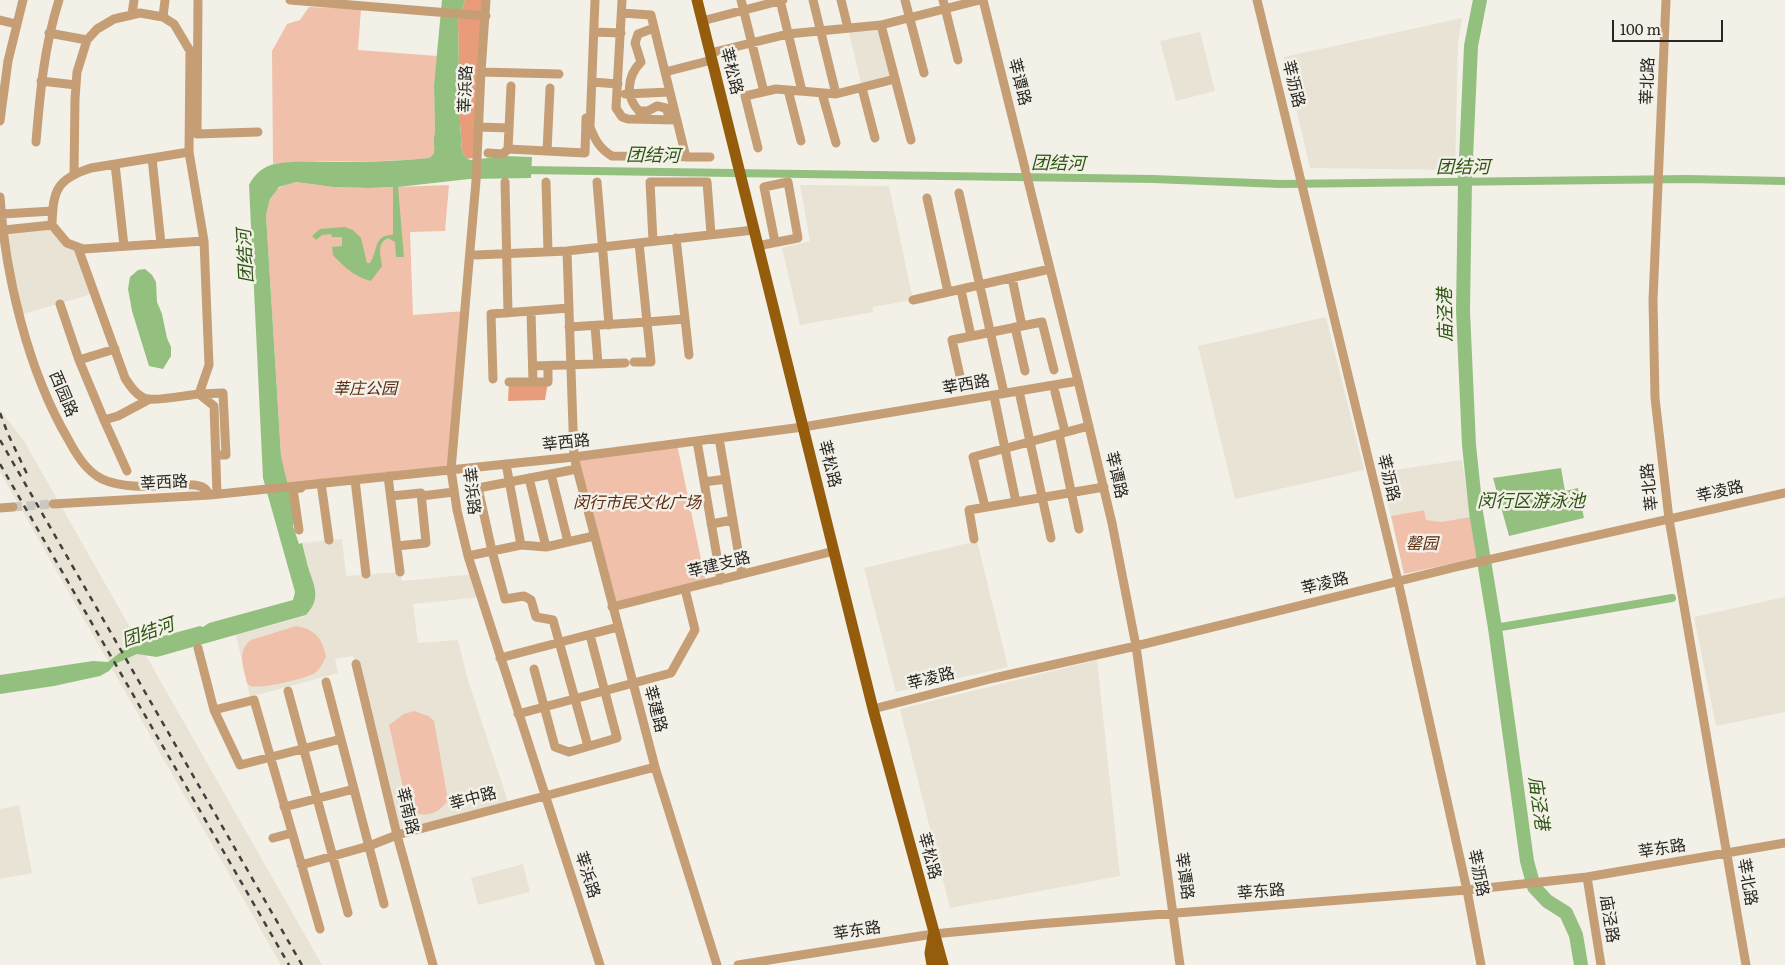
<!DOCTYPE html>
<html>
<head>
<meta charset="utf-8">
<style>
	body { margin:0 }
	#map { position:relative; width:1785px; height:965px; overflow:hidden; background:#f3f0e8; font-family:Literata,serif }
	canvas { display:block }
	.scale { position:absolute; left:1612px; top:20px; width:111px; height:22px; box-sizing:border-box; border:2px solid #282725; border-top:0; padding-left:6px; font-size:15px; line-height:18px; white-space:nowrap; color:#282725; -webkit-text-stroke:4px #f3f0e8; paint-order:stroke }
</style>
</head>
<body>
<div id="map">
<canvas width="1785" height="965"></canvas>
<div class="scale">100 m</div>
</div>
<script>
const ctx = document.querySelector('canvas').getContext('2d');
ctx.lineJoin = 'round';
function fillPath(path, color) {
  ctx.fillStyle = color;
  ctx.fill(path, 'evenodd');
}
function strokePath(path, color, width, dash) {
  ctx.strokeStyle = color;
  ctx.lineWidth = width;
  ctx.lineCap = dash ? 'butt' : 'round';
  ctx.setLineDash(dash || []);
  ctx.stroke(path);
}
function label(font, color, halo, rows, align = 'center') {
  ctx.font = font + ' Literata,"Noto Sans SC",serif';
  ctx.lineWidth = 5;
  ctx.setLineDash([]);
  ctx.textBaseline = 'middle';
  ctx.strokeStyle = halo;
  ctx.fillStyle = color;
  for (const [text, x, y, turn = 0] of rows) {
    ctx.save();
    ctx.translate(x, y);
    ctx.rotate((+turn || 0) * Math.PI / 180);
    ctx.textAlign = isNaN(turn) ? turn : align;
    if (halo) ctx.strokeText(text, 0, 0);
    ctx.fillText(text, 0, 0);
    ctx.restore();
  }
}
const built = new Path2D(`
	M1462,18L1458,43L1455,170L1310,168L1284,57Z
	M881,25L895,79L862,88L848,28Z
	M1200,32L1215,91L1176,101L1160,41Z
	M800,185L889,186L913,300L872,307L873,312L800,325L782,248L810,241Z
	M52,225L74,246L95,293L20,315L4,230Z
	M1326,317L1364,470L1235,499L1198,346Z
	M0,410L24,441L322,965H281L0,472Z
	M1462,460L1470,517L1441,522L1426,520L1423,510L1391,516L1380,472Z
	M342,539L346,576L400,572L402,581L474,574L481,597L413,604L418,643L458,640L467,677L509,805L397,835L356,664L353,656L335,659L338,673L250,697L236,635L306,616L308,566L302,543Z
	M977,541L1008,667L896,692L864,568Z
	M1785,597V712L1716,726L1694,617Z
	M1097,660L1120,876L950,908L900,709Z
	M19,805L32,873L0,879V809Z
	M523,864L530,892L478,905L471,878Z`);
const green = new Path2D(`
	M309,7L361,9L358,50L437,56L434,85L435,133C431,142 439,153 429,158C377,164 325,159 273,164L272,51L287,24L300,20Z
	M296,182L333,187L369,188L449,185L445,231L410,232L413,315L465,311L451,470L288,486L281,456L266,215C272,191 273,188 296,182Z
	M677,444L706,583L612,607L574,457Z
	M1424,510L1426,520L1441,522L1470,517L1477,558L1404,574L1391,516Z
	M296,626C315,629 323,639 326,657C323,663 320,669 315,673C305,679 261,689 250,686L247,683C244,668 236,651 251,640Z
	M414,711L428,716L434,721L448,800C438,815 423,819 408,809L389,725L404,714Z`);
const forest = new Path2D(`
	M465,0H487L478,157L467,159L462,151L460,122L458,22Z
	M509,382H548L545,400L508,401Z`);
const water = new Path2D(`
	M442,0H465L458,22L460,122L462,151L467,159L471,160L505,156L532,157L531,178L469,179L398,187L404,257H396L395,242L388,238C376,244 381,255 382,266L371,281C355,277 344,267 333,255L332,247L342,246V237H332L331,234L322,235L316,240L312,236L320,229L345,227L353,230L361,238L367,263H370C378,252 373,234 393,235V187L369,188L333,187L296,182L279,187L270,199L266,215L281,456L296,519L293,526L299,544L302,543C304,551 306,559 308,567C314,586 322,598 306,615L157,657L137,654L115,664L109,671L100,676L54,686L0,694V675L93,661L108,662L130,645L200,626L203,627L209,623L293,600L295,592L263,478L249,185C254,175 263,166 275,164C290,161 306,162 321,162C357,162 393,162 429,158C439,153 431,142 435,133L434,85Z
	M145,269L152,275L156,282L157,302L162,314L167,338L171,347V356L163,369L149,366L132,311L128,289L130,277L138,270Z
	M1561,468L1565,491L1578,488L1584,518L1509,536L1493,478Z`);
const canal = new Path2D(`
	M523,170L1153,179L1280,184L1688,179L1785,181
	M1495,628L1672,598`);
const river = new Path2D(`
	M1480,0L1471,46L1465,181L1463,311L1469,445L1476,512L1495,628L1527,861L1534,887L1547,901L1566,913L1576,935L1581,965`);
const minorTunnel = new Path2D(`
	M13,507L53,504`);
const minor = new Path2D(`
	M198,0L197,134L258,132
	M290,0L486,16
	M486,0L481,72L476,181L451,470L457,510L468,556L600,965
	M595,0L590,127C595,140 600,149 612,156L710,157
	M622,0L616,108L622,117L628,119L677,120
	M741,0L764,92
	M780,0L802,91
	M813,0L836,94
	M841,0L848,28
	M905,0L924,73
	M943,0L958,60
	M983,0L1078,381L1112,523L1136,646L1180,965
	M1257,0L1398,581L1467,890L1481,965
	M1666,0L1653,300L1655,398L1669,519L1746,965
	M622,13L651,15L665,72
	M132,14L134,0
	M163,17L165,0
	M0,20L16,24
	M702,21L783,0
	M881,25L911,140
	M654,28L638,34L635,43L641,62C627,76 625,97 639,111H648L657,106L666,108L670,119
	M594,32L621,33
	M49,33L87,40
	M710,53L788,34L881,25L980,0
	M481,72L559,74
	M41,81L76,85
	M592,82L618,84
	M862,88L875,138
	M788,90L801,141
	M822,93L836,143
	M625,94L670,92
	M0,121L8,61L23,0
	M479,127L509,128L511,86
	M509,128L508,149L585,153L586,118
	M36,142C40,93 44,47 59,0
	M758,148L745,96L776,89L836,94L895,79
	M547,151L550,88
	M488,153L503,154L508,149
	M686,157L665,72L712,60
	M152,158L161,244
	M115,164L124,246
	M74,175L75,99L77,72L87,40L97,29L114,19L140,13L163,17L174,24L190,51L189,152L204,241
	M505,182L508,313
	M546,182L548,252
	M597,182L609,325
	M959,193L1004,393
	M0,197C5,275 28,371 68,439C76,454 86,471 102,479C123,489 153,486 177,485C184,485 192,484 199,486C205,487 207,491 210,495
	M927,198L948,292
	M2,214L53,211
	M4,230L52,225
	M676,238L689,355
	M653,241L650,182H707L711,234
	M757,246L798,238L788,182L764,187L775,242
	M78,248L125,378C130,386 138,398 148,399C157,401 188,395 199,394L209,365L204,241L83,249L67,243L52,225C53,191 56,179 91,168L189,152
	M567,251L574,457L655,767L717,965
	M476,255L567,251L754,230
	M1012,278L1022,326
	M961,290L971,336
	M913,300L1050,269
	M60,304L79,360L104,420L118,416L148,400
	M531,311L533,382
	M595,326L598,364
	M569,327L647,322L639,243
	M1015,327L1025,371
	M79,360L115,349
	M634,362H651L647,322L685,319
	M533,366L625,363
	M493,379L491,314L569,308
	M509,382H548V366
	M962,385L952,340L1042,322L1054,370
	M1019,391L1051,538
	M1055,392L1065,432
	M199,394L214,406L217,494
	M199,394L223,393L226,455H216
	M995,401L1016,502
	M104,420L127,471
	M1059,434L1079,529
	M719,438L742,574
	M697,441L721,580
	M506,464L521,545
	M577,469L478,488L492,551L505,599L524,596L531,600L536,617L553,620L588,746
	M551,474L568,542
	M388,476L400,572
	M529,478L546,547
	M355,480L366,574
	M704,482L726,479
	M321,483L329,540
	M391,496L421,493L426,543L397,546
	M421,496L454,492
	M53,504L210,495L574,457L803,427L1078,381
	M985,507L973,457L1089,426
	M0,508L13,507
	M711,524L733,520
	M299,530L293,489L301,488
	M974,539L969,510L1104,487
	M468,556L521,545L546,547L594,536
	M612,607L834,551
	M198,648L214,710L254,700L320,929
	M500,658L618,627
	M356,664L397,835L433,965
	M534,669L555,747L569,752L617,738L590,635
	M326,682L384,904
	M288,691L348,913
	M873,709L994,678L1136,646L1456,567L1785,493
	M214,710L240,765L341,739
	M518,714L671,673L695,630L685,589
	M284,807L354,789
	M273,838L292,833
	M301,865L369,846L397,835L655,767
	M1587,877L1601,965
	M738,965L933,934L1038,924L1467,890L1587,877L1785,843`);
const major = new Path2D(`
	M697,0L873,709L943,965
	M932,965L930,953L933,936`);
const rail = new Path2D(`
	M0,413L8,434L27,474
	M0,440L302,965
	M0,464L289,965`);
const streetNames = [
	["莘松路",731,71,76],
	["莘北路",1648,81,-88],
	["莘谭路",1019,82,76],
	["莘沥路",1293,84,76],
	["莘浜路",466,89,-88],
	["莘西路",966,385,-10],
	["西园路",63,394,67],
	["莘西路",566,443,-6],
	["莘松路",829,464,76],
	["莘谭路",1116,475,77],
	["莘沥路",1388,478,76],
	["莘西路",164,483,-3],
	["莘北路",1650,487,-96],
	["莘浜路",471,491,83],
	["莘凌路",1720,492,-13],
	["莘建支路",719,565,-14],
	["莘凌路",1325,584,-14],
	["莘凌路",931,679,-14],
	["莘建路",655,709,75],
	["莘中路",473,799,-15],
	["莘南路",407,811,76],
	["莘东路",1662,849,-9],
	["莘松路",929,856,75],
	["莘沥路",1478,873,78],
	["莘浜路",587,875,72],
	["莘谭路",1184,876,82],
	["莘北路",1747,882,80],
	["莘东路",1261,892,-5],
	["庙泾路",1609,919,81],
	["莘东路",857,931,-9]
];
const parkNames = [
	["莘庄公园",365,389],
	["闵行市民文化广场",637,503],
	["罄园",1422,544]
];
const waterNames = [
	["团结河",653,156,1],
	["团结河",1058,164,1],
	["团结河",1463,168],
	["团结河",246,256,-93],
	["庙泾港",1446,315,-91],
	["闵行区游泳池",1531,502],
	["团结河",148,633,-19],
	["庙泾港",1538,803,82]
];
fillPath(built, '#e8e3d4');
fillPath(green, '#f0c0aa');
fillPath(forest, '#e99c7a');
fillPath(water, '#93c07e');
strokePath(canal, '#93c07e', 8);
strokePath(river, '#93c07e', 14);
strokePath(minorTunnel, '#cac8c1', 9, [9, 4.5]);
strokePath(minor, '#c69e75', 9);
strokePath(major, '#945c0b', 11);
strokePath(rail, '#41403d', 2.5, [6, 6]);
label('16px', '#282725', '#f3f0e8', streetNames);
label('italic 16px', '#5b2a11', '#f3f0e8', parkNames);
label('italic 18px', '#2d5613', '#f3f0e8', waterNames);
</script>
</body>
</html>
